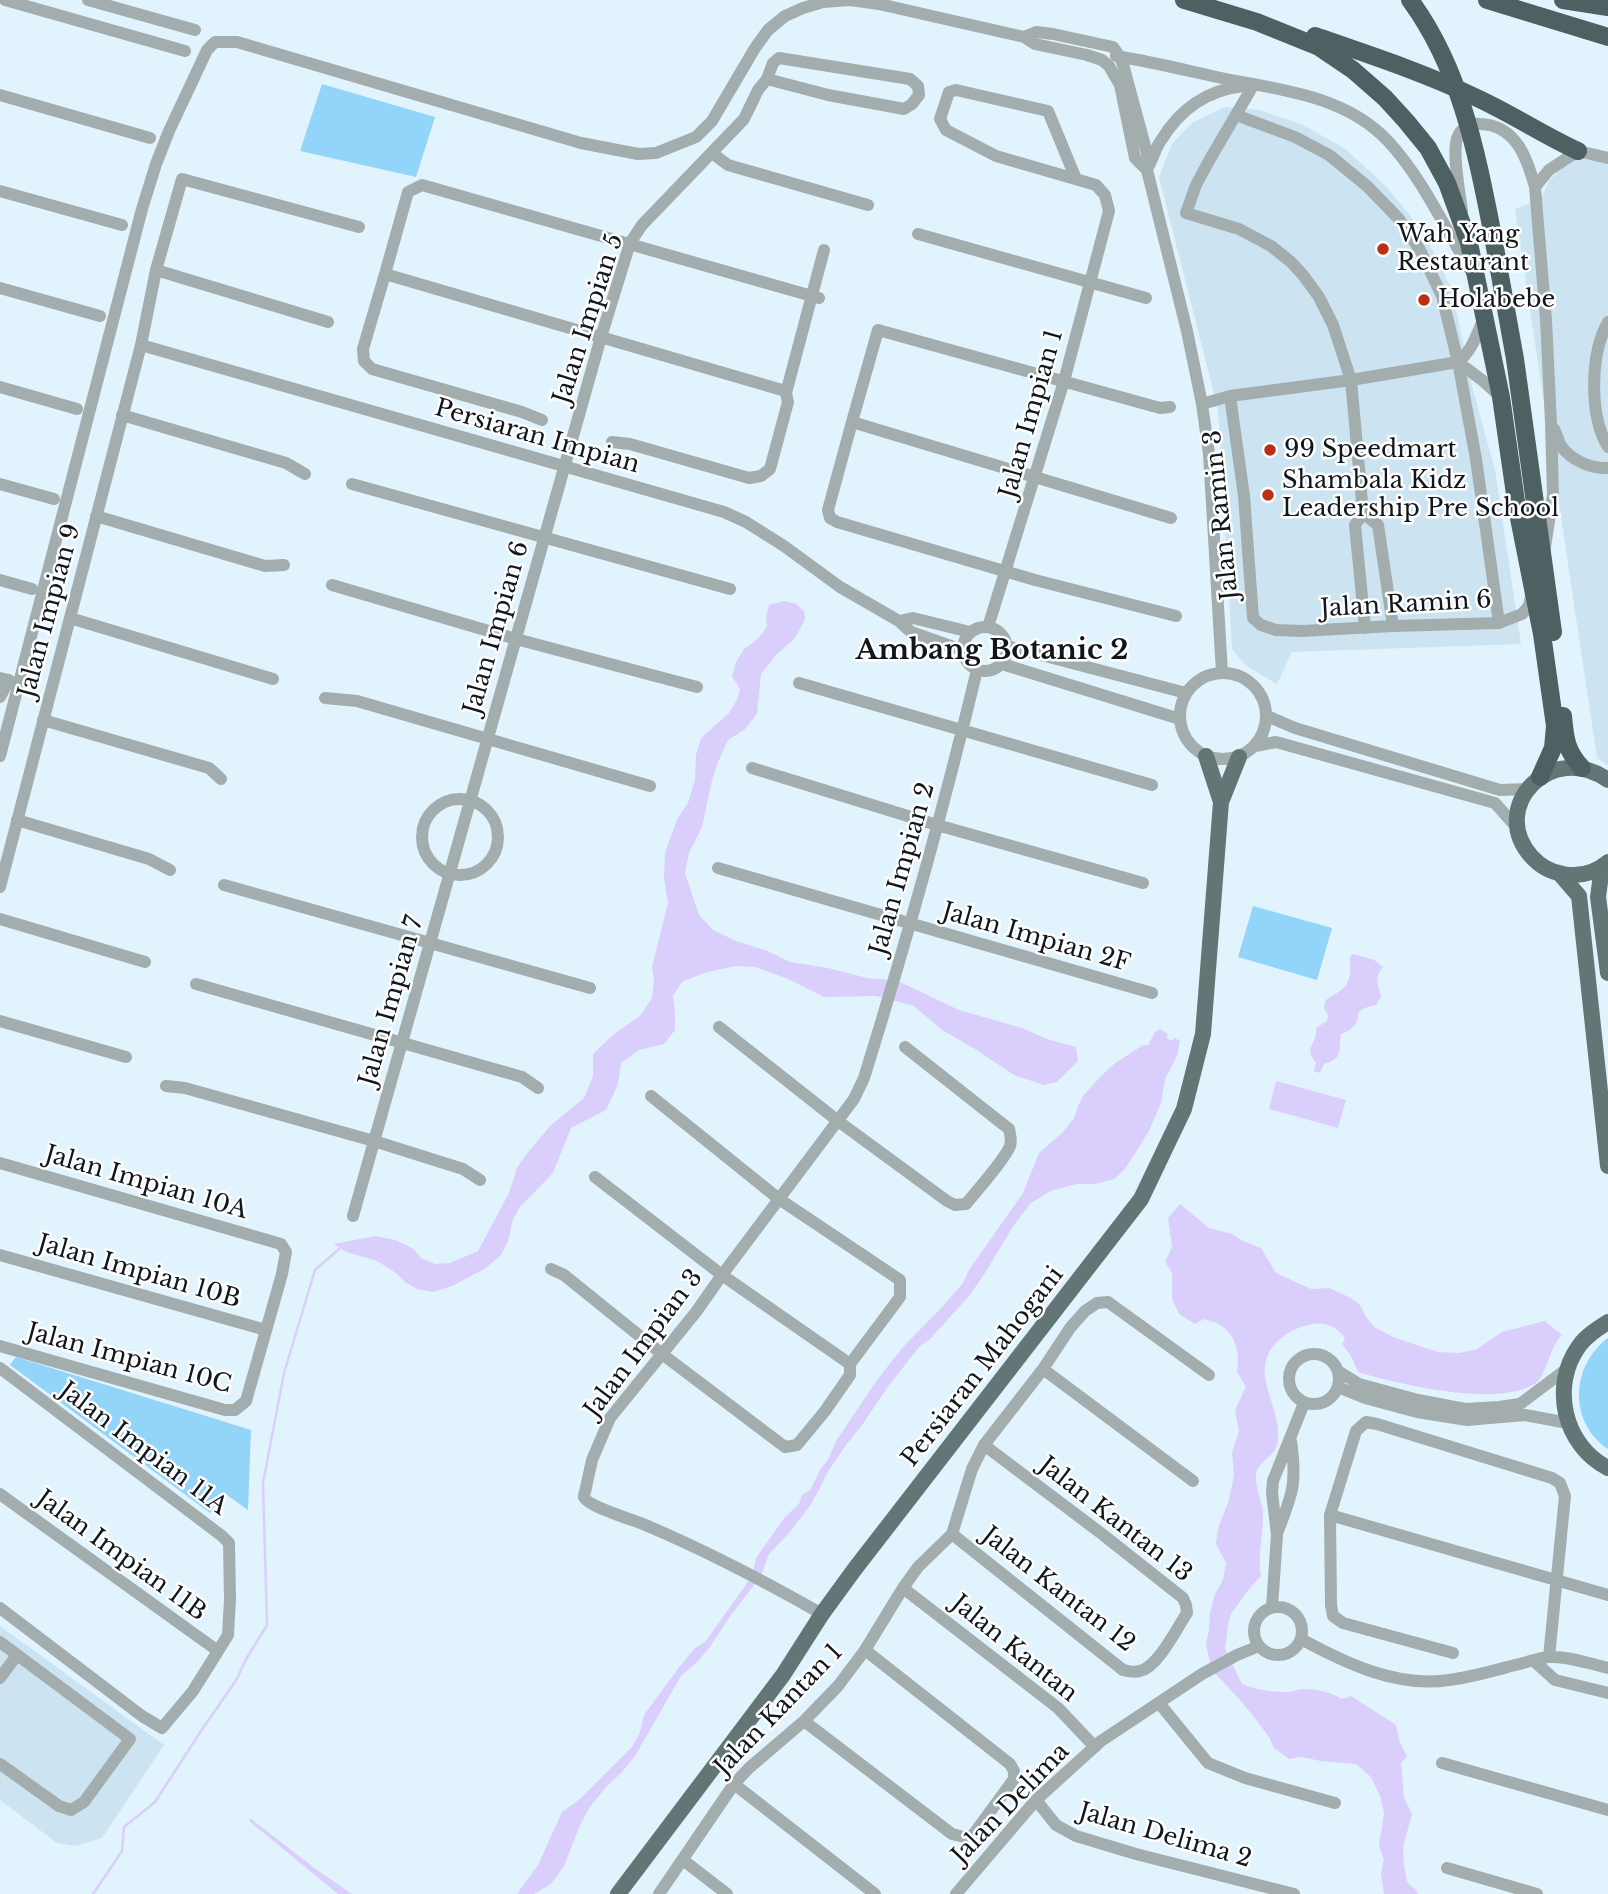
<!DOCTYPE html>
<html>
<head>
<meta charset="utf-8">
<style>
	body { margin:0 }
	canvas { display:block; background:#e1f3fd }
</style>
</head>
<body>
<canvas width="1608" height="1894"></canvas>
<script>
const ctx = document.querySelector('canvas').getContext('2d');
ctx.lineJoin = 'round';
function fillPath(path, color) {
  ctx.fillStyle = color;
  ctx.fill(path, 'evenodd');
}
function strokePath(path, color, width, dash) {
  ctx.strokeStyle = color;
  ctx.lineWidth = width;
  ctx.lineCap = dash ? 'butt' : 'round';
  ctx.setLineDash(dash || []);
  ctx.stroke(path);
}
function label(font, color, halo, rows, align = 'center') {
  ctx.font = font + ' "Libre Baskerville",serif';
  ctx.lineWidth = 5;
  ctx.setLineDash([]);
  ctx.textBaseline = 'middle';
  ctx.strokeStyle = halo;
  ctx.fillStyle = color;
  for (const [text, x, y, turn = 0] of rows) {
    ctx.save();
    ctx.translate(x, y);
    ctx.rotate((+turn || 0) * Math.PI / 180);
    ctx.textAlign = isNaN(turn) ? turn : align;
    if (halo) ctx.strokeText(text, 0, 0);
    ctx.fillText(text, 0, 0);
    ctx.restore();
  }
}
const built = new Path2D(`
	M1225,107L1259,110L1301,124L1344,148L1386,186L1424,233L1452,290L1472,386L1495,470L1521,644L1292,652L1277,684L1245,665L1232,649L1218,410L1159,177L1172,144L1192,123Z
	M1580,149L1608,154V766L1597,758L1515,209L1541,199L1549,181Z
	M0,1626L164,1745L102,1838L76,1846L57,1843L0,1800Z`);
const green = new Path2D(`
	M322,84L435,117L416,177L300,151Z
	M1253,906L1332,928L1317,980L1238,957Z
	M1608,1338V1449C1568,1422 1571,1365 1608,1338Z
	M16,1357L251,1430L248,1510L224,1493L210,1513L10,1365Z`);
const water = new Path2D(`
	M785,601L796,604L804,611L805,619L795,638L776,655L761,674L757,714L744,730L728,740L718,762L712,780L702,827L689,853L685,873L699,915L713,930L736,941L768,951L790,962L828,968L867,978L898,981L959,1010L1022,1028L1047,1039L1076,1047L1078,1061L1057,1082L1044,1085L1014,1075L975,1049L942,1030L914,1006L876,996L824,997L788,979L756,967L735,966L704,973L682,982L673,996L675,1013V1030L664,1044L639,1050L621,1063L618,1084L606,1110L571,1128L553,1173L520,1207L513,1219L508,1241L501,1255L486,1268L452,1286L433,1292L417,1289L405,1282L396,1273L377,1261L346,1252L334,1244L376,1236L395,1240L412,1248L421,1258L435,1264L450,1263L478,1251L509,1193L517,1168L524,1157L551,1125L584,1098L593,1076V1054L614,1034L640,1016L652,998L654,980L652,967L668,903L664,878L665,853L677,819L688,803L695,780L696,755L701,738L729,713L737,700L740,689L732,676L736,662L744,649L758,639L767,626L766,616L769,605Z
	M1354,954L1374,960L1383,967C1373,978 1379,985 1381,997L1376,1005C1347,1011 1365,1017 1352,1028C1349,1031 1345,1032 1341,1034C1338,1051 1344,1058 1324,1064L1320,1073L1314,1071L1316,1063C1303,1046 1317,1046 1316,1028L1327,1021L1328,1015C1315,996 1339,997 1346,985C1352,976 1350,966 1350,956Z
	M1160,1029L1168,1034L1167,1038L1171,1041L1175,1038L1180,1041L1177,1056L1165,1079L1161,1103L1149,1131L1125,1169L1114,1179L1095,1184H1076L1051,1191L1031,1203L1014,1225L985,1273L969,1296L930,1339L920,1346L889,1385L862,1425L846,1445L827,1473L819,1490L809,1507L789,1533L769,1554L761,1576L731,1615L709,1648L698,1661L681,1676L635,1756L622,1772L606,1787L590,1807L580,1825L564,1866L551,1884L534,1894H517L538,1865L562,1812L580,1799L632,1747L640,1732L644,1715L680,1666L694,1649L706,1641L747,1583L753,1572L756,1558L785,1517L799,1504L802,1495L810,1490L820,1470L829,1458L836,1441L877,1380L903,1347L943,1306L963,1283L969,1270L1023,1193L1039,1153L1062,1133L1074,1118L1078,1106L1083,1096L1102,1075L1114,1064L1143,1045H1148L1155,1032Z
	M1276,1081L1346,1100L1338,1128L1269,1109Z
	M1180,1204L1209,1228L1232,1234L1243,1241L1261,1248L1276,1273L1311,1289L1329,1288L1351,1298L1360,1305L1366,1317L1374,1327L1393,1337L1438,1352L1459,1353L1477,1349L1502,1332L1545,1321L1562,1335C1550,1346 1547,1373 1537,1382C1504,1409 1396,1384 1358,1372L1351,1356L1342,1344L1345,1338C1338,1328 1326,1322 1313,1324C1300,1326 1290,1331 1280,1339C1245,1369 1282,1405 1278,1440C1276,1458 1258,1460 1256,1475C1255,1488 1262,1500 1263,1512C1264,1533 1257,1554 1261,1576L1249,1589L1231,1614L1228,1625L1225,1649L1242,1684C1256,1690 1271,1692 1287,1692C1293,1692 1298,1689 1303,1689C1318,1689 1330,1692 1342,1699L1351,1696L1396,1725L1400,1743L1407,1756L1401,1763L1404,1798L1412,1814L1403,1847L1404,1865L1407,1882L1416,1890L1418,1894H1384L1381,1873L1384,1859L1379,1846L1384,1813L1380,1796L1371,1777L1356,1764L1321,1761L1301,1757L1289,1759L1274,1748L1269,1737L1257,1721L1241,1701L1212,1670L1206,1645L1209,1629L1210,1613L1215,1594L1223,1580L1226,1563L1216,1544L1218,1528L1229,1500L1234,1475L1232,1453L1239,1431L1235,1410L1246,1387L1237,1372C1240,1355 1237,1335 1220,1325C1216,1322 1209,1321 1204,1319L1195,1324L1179,1314L1172,1299V1273L1165,1262L1172,1247L1168,1218Z
	M250,1818L317,1870L352,1894H338L249,1821Z`);
const stream = new Path2D(`
	M93,1894L122,1851L124,1827L155,1802L203,1728L237,1679L245,1661L267,1625L263,1483L284,1373L315,1270L339,1249`);
const minor = new Path2D(`
	M5,0L185,51
	M88,0L195,30
	M1024,37L1036,32L1053,34L1113,47L1120,57L1124,68L1148,157L1147,170L1187,331L1202,404L1209,454L1222,673
	M1116,56C1153,62 1189,71 1226,79C1282,90 1346,96 1388,141C1423,179 1444,227 1471,271
	M1254,84L1210,159L1196,185L1186,213L1239,229L1271,246L1291,262L1303,275L1319,297L1333,325L1351,380L1363,513L1355,525L1365,628
	M0,95L150,138
	M1236,115L1295,137L1329,155L1367,186L1398,218L1420,250L1442,296L1458,362L1476,459L1499,623
	M712,153L728,165L868,205
	M1148,167C1153,159 1155,149 1160,142C1179,110 1207,90 1243,86
	M1535,187L1549,170L1578,151L1608,158
	M0,191L122,225
	M1462,211C1460,194 1451,150 1458,136C1461,128 1472,123 1480,124C1516,125 1527,158 1535,187L1546,320L1551,423L1553,495L1545,547
	M918,234L1146,298
	M156,270L328,322
	M385,274L408,192L422,185L819,298
	M0,288L100,316
	M1608,322C1590,354 1589,415 1608,447
	M141,345L724,512L746,522L784,546L840,587L899,621L911,632L962,650
	M1458,362L1482,380L1501,397
	M0,387L77,409
	M786,393L824,250
	M1230,396L1244,496L1253,618L1261,625L1276,630L1302,631L1393,626L1499,623L1522,614L1529,606L1532,591
	M1202,404L1230,396L1351,380L1458,362C1472,351 1477,334 1484,318
	M122,415L286,463L305,474
	M542,420L522,412L372,369L364,361L363,349L385,274L782,390L786,393L788,402L770,469L761,476L749,478L630,444L612,442
	M852,422L878,330L1160,408L1170,407
	M1554,429C1557,434 1558,441 1561,446C1571,460 1591,469 1608,468
	M0,484L54,499
	M352,484L730,589
	M1363,513L1378,525L1393,626
	M96,516L265,566L284,565
	M1171,518L852,422L828,510L830,518L837,522L1035,580L1176,616
	M0,580L32,589
	M332,585L516,639L697,687
	M70,618L273,679
	M899,621L913,618L970,632
	M963 649a22 22 0 1 1 44 0a22 22 0 1 1-44 0Z
	M988,627L1064,381L1109,211L1105,195L1096,185L996,156L946,130L940,119L949,92L956,90L1048,111L1076,179
	M1007,646L1186,693
	M1002,664L1180,719
	M1180 716a43 43 0 1 1 86 0a43 43 0 1 1-86 0Z
	M0,678L9,680L0,697
	M799,683L1152,785
	M325,698L357,701L650,786
	M1267,716L1295,728L1500,790L1528,789
	M43,720L209,768L221,779
	M1255,746L1276,742L1495,803L1518,829
	M0,756L142,209L156,164L169,131L207,50L215,42H237L581,143L638,154L656,153L696,137L712,121L755,48L768,30L785,16L803,8L823,2L850,0L879,4L1024,37L1035,44L1087,55L1102,60L1109,66L1120,85L1135,158L1147,170
	M752,768L937,825L1143,883
	M422 837a38 38 0 1 1 76 0a38 38 0 1 1-76 0Z
	M17,820L149,859L170,870
	M718,868L1152,993
	M224,885L590,988
	M0,887L141,345L156,270L182,179L359,227
	M0,919L145,962
	M196,984L522,1077L538,1088
	M0,1021L126,1057
	M719,1027L838,1121L947,1201L955,1205L966,1204C977,1190 1004,1161 1010,1146C1012,1140 1010,1134 1009,1129L905,1047
	M166,1086L185,1088L374,1141L463,1169L480,1180
	M0,1163L281,1244L286,1252L282,1274L246,1401L235,1410H225L0,1346
	M595,1177L722,1275L850,1364
	M353,1216L601,337L630,243L642,225L744,119L758,90L767,79L773,63L779,58L910,79L918,86L919,95L912,104L904,109L828,95L767,79
	M0,1255L266,1330
	M551,1269L564,1275L662,1354L785,1447L797,1445L825,1411L850,1375V1364L900,1297V1280L779,1199L651,1096
	M1289 1379a25 25 0 1 1 50 0a25 25 0 1 1-50 0Z
	M0,1368L222,1536L229,1543L230,1599L228,1635L193,1691L162,1728L142,1716L0,1608
	M1043,1369L1193,1481
	M1338,1371L1359,1384L1418,1400L1465,1409L1499,1407L1520,1404L1568,1368
	M1338,1387L1365,1398L1417,1412L1467,1420L1525,1415L1568,1423
	M0,1494L218,1651
	M1330,1515L1608,1595
	M1278,1531C1293,1493 1297,1482 1291,1441
	M952,1534L1123,1670C1129,1671 1134,1673 1140,1671C1158,1667 1177,1628 1187,1613L1186,1605L1183,1598L1102,1534L984,1445
	M903,1588L1058,1708L1095,1747
	M1272,1607L1277,1535L1272,1493L1273,1481L1304,1403
	M1254 1631a24 24 0 1 1 48 0a24 24 0 1 1-48 0Z
	M822,1614C764,1581 705,1550 643,1524C633,1520 587,1506 584,1497C584,1496 584,1494 585,1492L592,1460L610,1418L696,1312L722,1275L854,1099L864,1078C906,943 944,807 977,670
	M1301,1639C1345,1663 1397,1688 1449,1680C1474,1677 1499,1669 1523,1663C1532,1661 1541,1657 1550,1657C1569,1656 1590,1664 1608,1668
	M0,1642L130,1739L84,1802L71,1810L59,1806L0,1764
	M1453,1653L1343,1623L1333,1616L1331,1605L1330,1515L1356,1431L1366,1422L1377,1424L1552,1478L1560,1483L1565,1496L1549,1657
	M1534,1661L1555,1680L1608,1693
	M0,1678L17,1655
	M1159,1703L1208,1763L1245,1778L1335,1803
	M804,1721L952,1834L964,1837L973,1835L1014,1779V1771L1010,1764L865,1650
	M1442,1763L1608,1810
	M734,1784L875,1894
	M1036,1800L1056,1825L1076,1836L1136,1854L1294,1894
	M683,1860L727,1894
	M1447,1868L1537,1894
	M659,1894L734,1784L749,1768L804,1721L838,1686L865,1650L903,1588L918,1567L952,1534L972,1469L984,1445L1043,1369L1070,1328L1085,1311L1097,1303L1108,1302L1209,1375
	M956,1894L1036,1800L1101,1741L1202,1674L1237,1655L1259,1646`);
const major = new Path2D(`
	M1206,756L1221,802
	M1608,780C1551,740 1488,807 1531,856C1539,865 1550,872 1563,874C1579,877 1595,873 1608,862
	M1602,867L1598,897L1608,973
	M1560,874L1579,896L1608,1166
	M1608,1322C1597,1329 1586,1336 1579,1346C1550,1386 1564,1446 1608,1468
	M618,1894L783,1675L822,1614L854,1570L1141,1199L1184,1109L1203,1034L1221,802L1239,757`);
const highway = new Path2D(`
	M1184,0L1257,22L1319,47L1353,70L1385,98L1406,121L1428,148L1447,183L1469,243L1501,397L1517,508L1542,634L1555,726L1553,748L1540,777
	M1487,0L1608,37
	M1563,0L1608,7
	M1315,36C1370,55 1425,73 1477,98C1512,114 1543,135 1578,151
	M1492,231L1515,359L1553,632
	M1563,716C1565,738 1566,751 1582,768`);
const highwayBridge = new Path2D(`
	M1410,0C1460,68 1476,150 1492,231`);
const markers = [
	[1383,249,7,"#ba2f15"],
	[1424,300,7,"#ba2f15"],
	[1270,450,7,"#ba2f15"],
	[1268,495,7,"#ba2f15"]
];
const poiNames = [
	["Wah Yang",1397,235],
	["Restaurant",1397,263],
	["Holabebe",1438,300],
	["99 Speedmart",1284,450],
	["Shambala Kidz",1282,481],
	["Leadership Pre School",1282,509]
];
const streetNames = [
	["Jalan Impian 5",589,319,-72],
	["Jalan Impian 1",1032,414,-74],
	["Persiaran Impian",537,437,16],
	["Jalan Ramin 3",1222,515,-96],
	["Jalan Ramin 6",1406,605,-3],
	["Jalan Impian 9",50,611,-75],
	["Jalan Impian 6",497,628,-74],
	["Jalan Impian 2",903,869,-74],
	["Jalan Impian 2F",1036,938,16],
	["Jalan Impian 7",392,1001,-74],
	["Jalan Impian 10A",146,1183,16],
	["Jalan Impian 10B",139,1272,16],
	["Jalan Impian 3",644,1344,-53],
	["Jalan Impian 10C",129,1359,15],
	["Persiaran Mahogani",983,1367,-52],
	["Jalan Impian 11A",143,1449,37],
	["Jalan Kantan 13",1115,1520,38],
	["Jalan Impian 11B",121,1556,36],
	["Jalan Kantan 12",1058,1590,38],
	["Jalan Kantan",1014,1649,39],
	["Jalan Kantan 1",779,1710,-46],
	["Jalan Delima",1011,1804,-46],
	["Jalan Delima 2",1165,1836,16]
];
const quarterNames = [
	["Ambang Botanic 2",992,651]
];
fillPath(built, '#cce4f2');
fillPath(green, '#92d5f9');
fillPath(water, '#dacffc');
strokePath(stream, '#dacffc', 2.5);
strokePath(minor, '#a4adad', 12);
strokePath(major, '#647575', 16);
strokePath(highway, '#4e6162', 18);
strokePath(highwayBridge, '#4e6162', 18);
for (const [x, y, r, color] of markers) {
  const dot = new Path2D();
  dot.arc(x, y, r, 0, 2 * Math.PI);
  ctx.fillStyle = color;
  ctx.fill(dot);
  strokePath(dot, '#fdfdfd', 2.5);
}
label('24px', '#101619', '#fdfdfd', poiNames, 'left');
label('24px', '#101619', '#fdfdfd', streetNames);
label('bold 28px', '#101619', '#fdfdfd', quarterNames);
</script>
</body>
</html>
